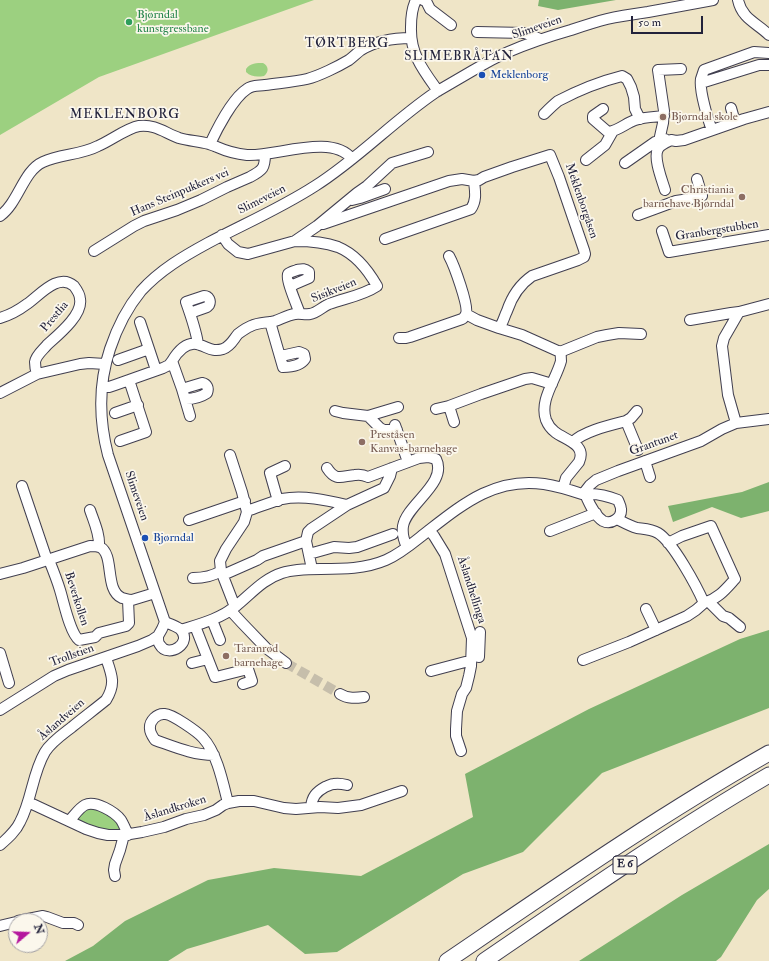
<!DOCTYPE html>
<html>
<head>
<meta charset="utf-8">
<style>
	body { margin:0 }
	#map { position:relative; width:769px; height:961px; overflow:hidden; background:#efe5c7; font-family:"IM FELL Double Pica",serif }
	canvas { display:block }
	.north { position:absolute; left:8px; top:913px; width:40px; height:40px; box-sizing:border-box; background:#fbf7ec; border:1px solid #a4a2a5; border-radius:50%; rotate:71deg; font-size:11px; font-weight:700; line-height:16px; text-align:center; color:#22223b }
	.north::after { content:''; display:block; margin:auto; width:14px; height:18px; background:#b5179e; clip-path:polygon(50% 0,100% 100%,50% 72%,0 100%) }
	.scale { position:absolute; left:631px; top:16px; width:72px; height:18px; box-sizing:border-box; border:2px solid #22223b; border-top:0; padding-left:5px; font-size:12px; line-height:14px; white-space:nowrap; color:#22223b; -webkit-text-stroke:3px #fbf7ec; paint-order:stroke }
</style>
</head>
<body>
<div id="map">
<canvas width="769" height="961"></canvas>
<div class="north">N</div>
<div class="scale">50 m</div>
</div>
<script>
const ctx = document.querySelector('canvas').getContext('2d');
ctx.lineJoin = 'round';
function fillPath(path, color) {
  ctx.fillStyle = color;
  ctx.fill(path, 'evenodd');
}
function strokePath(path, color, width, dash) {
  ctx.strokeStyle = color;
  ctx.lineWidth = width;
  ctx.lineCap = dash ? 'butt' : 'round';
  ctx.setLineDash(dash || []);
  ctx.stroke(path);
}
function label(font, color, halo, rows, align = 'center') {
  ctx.font = font + ' "IM FELL Double Pica",serif';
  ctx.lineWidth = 3.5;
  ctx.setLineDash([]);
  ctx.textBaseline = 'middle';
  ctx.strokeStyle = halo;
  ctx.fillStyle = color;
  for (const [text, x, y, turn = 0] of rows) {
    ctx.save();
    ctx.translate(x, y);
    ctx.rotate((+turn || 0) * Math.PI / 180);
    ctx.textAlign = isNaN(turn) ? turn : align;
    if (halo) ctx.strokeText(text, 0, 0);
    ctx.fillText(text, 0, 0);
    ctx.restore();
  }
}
const green = new Path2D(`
	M0,0H314L99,77L0,135Z
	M263,63C269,66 269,72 264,76C257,77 251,77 246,72V69C250,63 257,63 263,63Z
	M92,806L118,820L121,829L119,832L78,824L77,818L79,812Z`);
const forest = new Path2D(`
	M539,0H616L558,10L538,6Z
	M769,482V511L741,518L712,507L673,522L668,506L742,492Z
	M769,630V708L602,773L523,852L463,874L337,952L305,954L268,925L187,949L168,961H65L93,946L125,921L208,880L274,868L361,876L473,817L465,774L589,709L740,639Z
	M769,844V889L757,900L721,957L716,961H579L682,895Z`);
const minorTunnel = new Path2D(`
	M286,663L340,694`);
const minor = new Path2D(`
	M416,0C412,8 411,18 411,27C410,54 423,70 438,91
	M423,0L426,1L430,9L451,25
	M738,0C742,19 757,23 769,35
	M477,32L525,33L540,39
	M701,83L759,65H769
	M731,108L735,122
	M603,109L593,116V119L608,132C618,131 626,123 635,120C644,117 654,117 664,116
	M544,114C549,109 553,105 558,101C577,91 602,81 622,76L627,79L631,87L634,97L635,109L640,119
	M712,130C708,120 699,90 701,79C702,76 703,73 704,70L754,52L769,53
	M659,141L663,123L664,111L658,70L681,69
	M210,144C217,129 233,98 247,89C252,85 259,86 265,85C279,83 294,82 307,79C319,76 339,66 349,60C353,57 357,53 361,50C376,41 393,38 411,38
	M586,160L605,145L613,131
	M625,163L655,142L665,139
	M665,190C662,180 653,158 658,149C660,145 667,142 671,140L676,141L684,140L744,119L769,112
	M352,200L360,198L385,189
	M638,215L676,201L696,198L702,196L697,179
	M0,216C19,202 23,171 43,162C60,154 81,155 98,146C110,141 127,128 139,126C155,124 165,133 179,138C189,141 199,141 209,144C212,145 215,146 217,147C226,151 237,154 247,155C275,157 332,133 352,159
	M323,224L449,181L462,179L474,181
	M662,231L669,252L769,235
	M222,235L228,244L238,252L248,254L295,241L317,226L357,193L367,186L392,163L405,159L428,152
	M385,239L471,209C477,200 475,191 474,181L479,180L484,177L512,167L550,155L559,177L584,250L585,254L584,257L578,260L532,276C519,285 512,296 507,311C504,317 503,323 499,328L477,320L466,314
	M94,251L134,226L144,221L177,210L201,200L227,187L250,177C263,170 265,168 265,154
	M290,286L295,284L309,278V272C304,268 302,269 297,270C295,271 290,272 288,274C285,278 298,308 300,314
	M190,313L207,307L209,305C211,301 209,296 204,296L186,302C191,316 196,330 198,344
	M0,318C10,315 19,310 27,304C39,296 58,272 74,286C77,290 80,294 80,299C83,315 58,335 47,345C43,350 36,355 35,362C35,366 36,371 37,374
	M690,320L731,313L739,312
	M140,322L156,370
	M270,322L283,367C291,367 301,365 305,359L304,354L299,352L281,356
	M499,328L522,335L560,352C561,355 561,358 561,361C556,380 539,400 546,420C548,425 551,429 555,432C565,440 587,444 579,462L566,478L563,488
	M399,338H406L410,337L462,319C464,318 465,316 466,314C469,306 454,265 449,256
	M560,352L597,337L607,335L619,333L641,334
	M118,360L149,349
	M102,387H109L115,385L163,368L169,365L172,361
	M182,389L202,383C207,384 209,388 207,393C201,397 193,399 186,399
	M0,393L37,374L80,364L89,363L105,364
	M449,406L454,422
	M436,409L449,406L481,394L525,379L532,378L552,384
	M335,411L343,413L368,416L380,428L384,430H397
	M115,413L138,405
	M190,416L182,389L172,361C178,351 187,340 200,345C209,348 213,352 223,349C231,346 233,340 238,334C242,331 246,328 251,326C259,322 267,323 275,321C281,319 288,315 295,314C300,313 305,315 310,314C317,313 322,307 329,304C345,298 362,296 377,286C368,270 355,254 338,247C324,242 309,241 295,241
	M368,416L398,407
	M626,421L638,450
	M736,423L769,419
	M395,425L408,462
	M120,441L146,432L129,380
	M573,442C584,431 611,425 626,421L631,418L637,411
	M230,455L242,492L247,512L244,522L226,549L220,561L221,571L235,607
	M645,461L650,477
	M327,468C336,482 342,476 355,475C360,474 364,475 368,477L419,458L428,457L436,459C448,483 407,504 403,526C402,533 404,541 407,547
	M22,486L47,560
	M583,494L590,485L596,480L618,471L701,441L722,429L736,423L728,395L722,346L724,338L739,312L769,304
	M278,501L270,473L285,466
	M90,510C94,522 100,534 99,547
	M247,511C259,507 271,502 282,499C303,495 326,500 347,505
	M189,520L233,505L245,501
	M429,530L434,536L445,554L472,638L471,666L469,676L466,688L462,694L457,711L456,729V736L461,751
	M550,531L596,513
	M668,543L682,536L711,526L735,579C725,590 719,598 704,603
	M309,554L334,547L349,548L357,547L393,534
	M49,560C53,570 57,580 60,590C64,603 70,633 79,640L95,637L99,633L126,626L129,623L128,600
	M312,569L306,541L308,532L311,529L347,505L384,488L390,476L392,468
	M0,574L23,568L90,546C93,546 97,546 100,547C115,555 104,590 122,598C126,599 128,600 132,600L155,593
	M223,575L257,560L263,556L306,541
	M193,578C203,578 213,576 221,571
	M709,602L723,616L729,618L740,627
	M646,609L656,630
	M230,610L242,623L266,648L286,663
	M212,620L220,640
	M195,626L215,677H216L248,669L252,681L243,684
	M181,630C200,624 220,619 236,606C251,594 263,579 282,573C294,569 308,569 321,569C343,569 365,569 386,560C402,553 415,541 428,531C464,503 496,477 544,484C557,486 570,490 582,494C585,494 588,494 591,494C600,494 610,497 618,500C619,503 621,506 621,509C622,518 611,525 603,521C594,515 589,503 585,494
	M158,636C158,638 158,643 160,645C168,659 194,643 180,629C176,626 170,624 165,622
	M0,653L9,683
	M479,657L480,632
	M583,660L629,642L687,616L696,610L704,603C697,587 673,542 658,533C651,529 644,529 637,528C630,526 623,522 617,519
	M192,663L208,659
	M431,671L465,662H471
	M340,694C348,699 356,698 364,697
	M0,710L54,676L68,670L138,646L152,640L158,636L162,629L165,622L108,455C99,420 98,385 110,349C117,328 127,308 141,291C160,270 184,256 208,243C244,224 281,208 315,186C358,159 393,121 436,92C448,85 460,78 472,71C484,64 496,57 508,52C529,43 550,36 571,30C583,26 595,22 607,19C620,16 634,14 648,12C670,8 692,4 713,0
	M214,755C193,755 175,747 155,740C153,737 150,733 150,729C149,721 157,713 165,714C172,714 198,732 203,738C217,753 223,783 228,803
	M28,802L86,829L98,833L108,835H124L142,832L164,827L186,819L204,815L216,810L223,805L228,803L239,801H254L284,808L296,809L320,807L338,808L361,805L402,791
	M311,807C312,797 316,792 325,787C328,786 331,784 334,784C339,783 343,784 347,785
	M69,821C74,816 79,808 85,805C95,800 115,812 121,820C124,825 126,830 128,835
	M0,845C8,838 16,831 20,822C32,800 32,774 45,752C51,742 63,734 72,727C83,718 95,709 106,700C116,684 112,675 106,658
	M115,876L114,870L115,864L120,850L124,835
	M18,921L43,916L47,917L63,923H74L78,925
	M0,926L16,922`);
const highway = new Path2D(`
	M447,961C553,889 658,816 769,753
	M484,961C578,897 671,832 769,775`);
const markers = [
	[129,22,4,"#2e9e5b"],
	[482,75,4,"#1a4fb4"],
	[663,117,4,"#8d6e63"],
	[742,197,4,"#8d6e63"],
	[362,442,4,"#8d6e63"],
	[145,538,4,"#1a4fb4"],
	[226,656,4,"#8d6e63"]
];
const shields = [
	[625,865,24]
];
const shieldNames = [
	["E 6",625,865]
];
const leisureNames = [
	["Bjørndal",137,15],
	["kunstgressbane",137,29]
];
const streetNames = [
	["Slimeveien",537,28,-19],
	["Hans Steinpukkers vei",180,193,-23],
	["Slimeveien",262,200,-27],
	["Meklenborgåsen",581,201,71],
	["Granbergstubben",717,231,-9],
	["Sisikveien",334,291,-22],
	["Prestlia",55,317,-50],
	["Grantunet",654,444,-20],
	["Slimeveien",136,496,71],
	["Åslandhellinga",471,590,72],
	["Beverkollen",76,599,72],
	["Trollstien",72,656,-20],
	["Åslandveien",62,720,-41],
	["Åslandkroken",175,809,-17]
];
const transitNames = [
	["Meklenborg",490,75],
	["Bjørndal",153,538]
];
const educationNames = [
	["Bjørndal skole",671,117],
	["Christiania",734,190,"right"],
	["barnehave Bjørndal",734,204,"right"],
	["Preståsen",370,435],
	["Kanvas-barnehage",370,449],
	["Taranrød",234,649],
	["barnehage",234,663]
];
const neighbourhoodNames = [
	["TØRTBERG",347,44],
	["SLIMEBRÅTAN",459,57],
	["MEKLENBORG",125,115]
];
fillPath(green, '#9cd080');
fillPath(forest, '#7db26e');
strokePath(minorTunnel, '#c6beab', 10, [10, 5]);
strokePath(minor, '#413f50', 12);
strokePath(highway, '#413f50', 17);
strokePath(minor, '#fff', 10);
strokePath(highway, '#fff', 15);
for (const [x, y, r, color] of markers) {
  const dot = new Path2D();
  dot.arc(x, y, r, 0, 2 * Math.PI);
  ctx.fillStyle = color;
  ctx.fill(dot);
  strokePath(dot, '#fbf7ec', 1.5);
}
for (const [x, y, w] of shields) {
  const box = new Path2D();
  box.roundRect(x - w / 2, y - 9, w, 18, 3);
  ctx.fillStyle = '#fbf7ec';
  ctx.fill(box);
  strokePath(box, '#22223b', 1);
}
label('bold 11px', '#22223b', null, shieldNames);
label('12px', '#27864d', '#fbf7ec', leisureNames, 'left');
label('12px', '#22223b', '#fbf7ec', streetNames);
label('12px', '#164399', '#fbf7ec', transitNames, 'left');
label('12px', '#785e54', '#fbf7ec', educationNames, 'left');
ctx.letterSpacing = '1px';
label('13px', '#22223b', '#fbf7ec', neighbourhoodNames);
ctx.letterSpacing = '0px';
</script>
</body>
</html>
